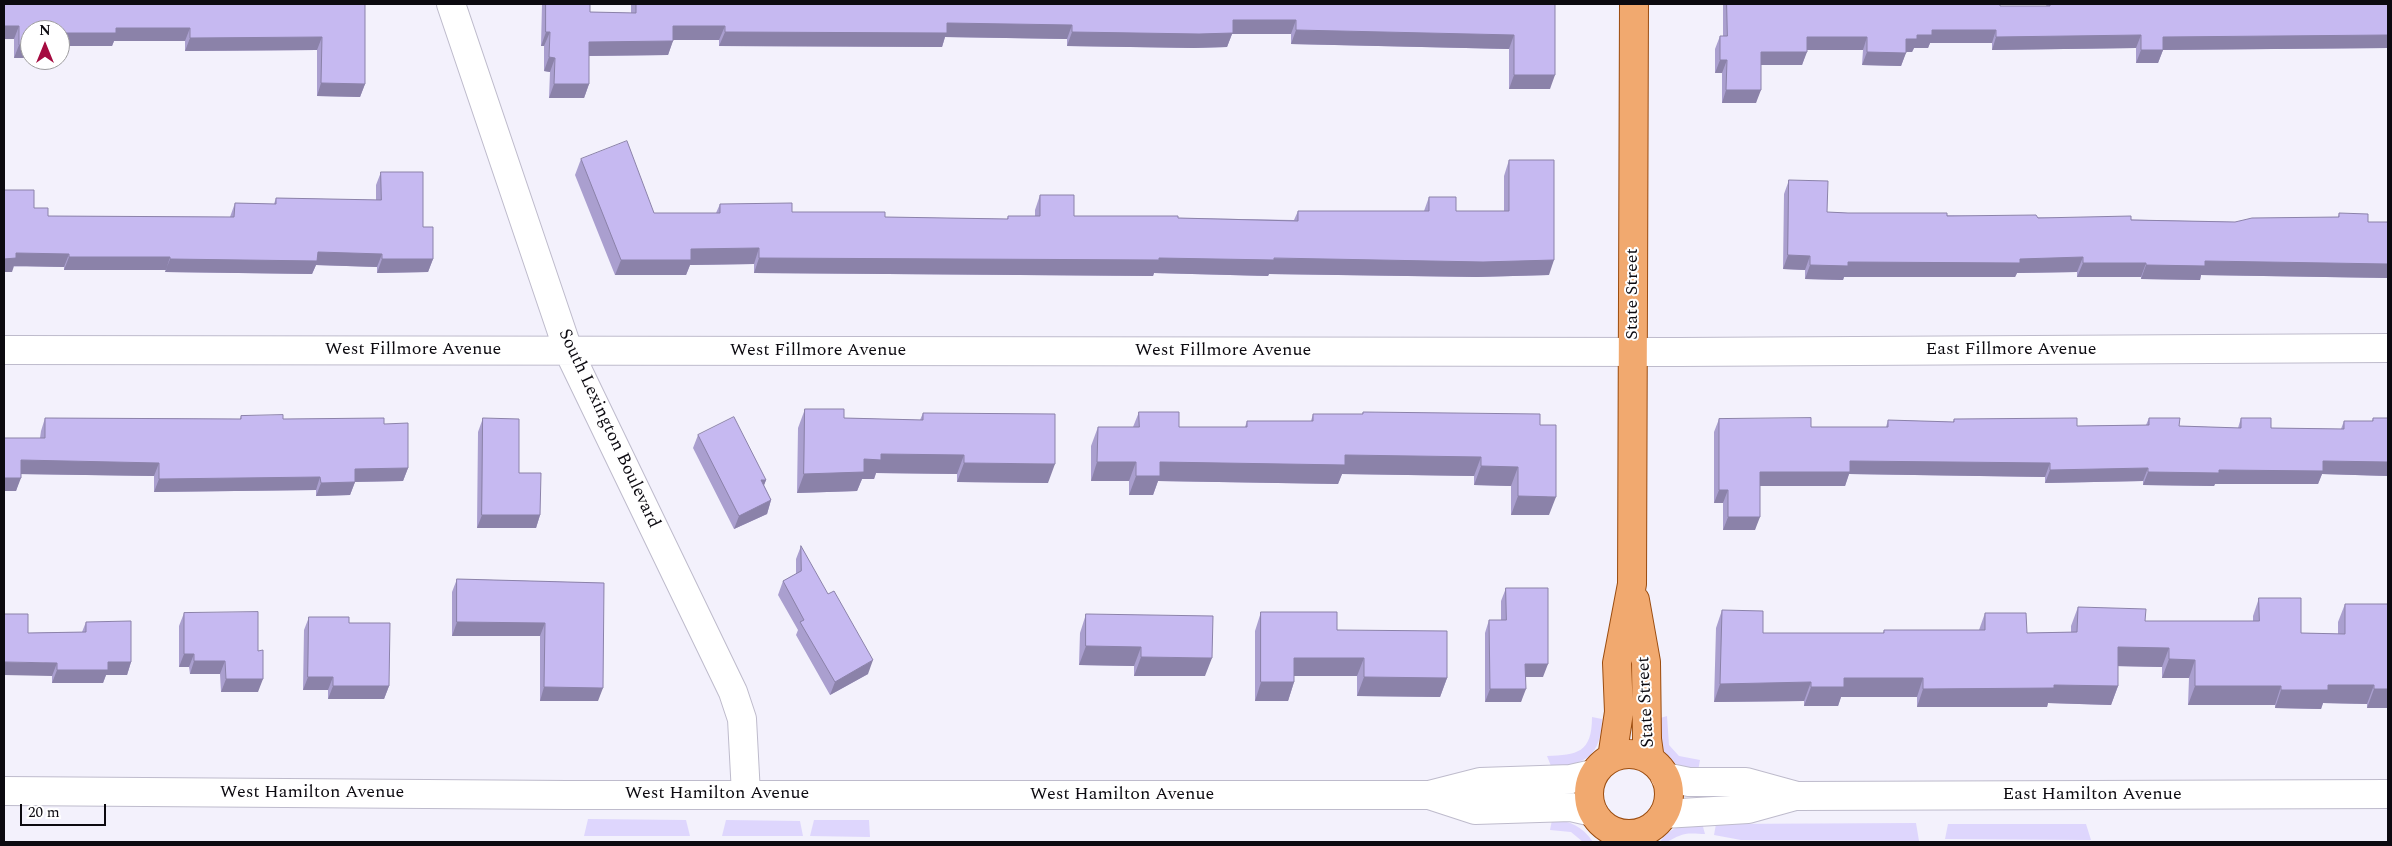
<!DOCTYPE html>
<html>
<head>
<meta charset="utf-8">
<style>
	body { margin:0 }
	#map { position:relative; width:2392px; height:846px; overflow:hidden; background:#f3f1fc; font-family:Spectral,serif }
	canvas { display:block }
	.frame { position:absolute; inset:0; border:5px solid #0c0a10; pointer-events:none }
	.north { position:absolute; left:20px; top:20px; width:50px; height:50px; box-sizing:border-box; background:#fff; border:1px solid #9e9d9f; border-radius:50%; rotate:0deg; font-size:14px; font-weight:700; line-height:20px; text-align:center; color:#0c0a10 }
	.north::after { content:''; display:block; margin:auto; width:18px; height:22px; background:#a50b40; clip-path:polygon(50% 0,100% 100%,50% 72%,0 100%) }
	.scale { position:absolute; left:20px; top:804px; width:86px; height:22px; box-sizing:border-box; border:2px solid #0c0a10; border-top:0; padding-left:6px; font-size:15px; line-height:18px; white-space:nowrap; color:#0c0a10; -webkit-text-stroke:4px #fff; paint-order:stroke }
</style>
</head>
<body>
<div id="map">
<canvas width="2392" height="846"></canvas>
<div class="frame"></div>
<div class="north">N</div>
<div class="scale">20 m</div>
</div>
<script>
const ctx = document.querySelector('canvas').getContext('2d');
ctx.lineJoin = 'round';
function fillPath(path, color) {
  ctx.fillStyle = color;
  ctx.fill(path, 'evenodd');
}
function strokePath(path, color, width, dash) {
  ctx.strokeStyle = color;
  ctx.lineWidth = width;
  ctx.lineCap = dash ? 'butt' : 'round';
  ctx.setLineDash(dash || []);
  ctx.stroke(path);
}
function label(font, color, halo, rows, align = 'center') {
  ctx.font = font + ' Spectral,serif';
  ctx.lineWidth = 4;
  ctx.setLineDash([]);
  ctx.textBaseline = 'middle';
  ctx.strokeStyle = halo;
  ctx.fillStyle = color;
  for (const [text, x, y, turn = 0] of rows) {
    ctx.save();
    ctx.translate(x, y);
    ctx.rotate((+turn || 0) * Math.PI / 180);
    ctx.textAlign = isNaN(turn) ? turn : align;
    if (halo) ctx.strokeText(text, 0, 0);
    ctx.fillText(text, 0, 0);
    ctx.restore();
  }
}
const green = new Path2D(`
	M1667,716L1669,745L1679,756L1700,760L1698,771C1664,764 1659,752 1657,719Z
	M1592,717L1602,719C1601,755 1586,766 1551,766L1547,756C1577,755 1592,753 1592,717Z
	M588,819L686,820L690,836H584Z
	M726,820L800,821L803,836H722Z
	M814,820H869L870,837L810,836Z
	M1552,820C1570,820 1583,827 1593,842H1583L1571,832L1550,830Z
	M1702,823L1705,834C1697,834 1687,832 1679,836C1671,839 1670,842 1660,842C1670,826 1684,825 1702,823Z
	M1916,823L1919,841L1741,840L1714,835L1716,824Z
	M1948,824H2086L2091,840L1945,839Z`);
const minor = new Path2D(`
	M451,4L568,350L733,692L742,719L746,794
	M4,350L1678,352L2388,348
	M1665,777L1689,782H1746L1797,796L2388,794
	M4,791L567,795H1429L1480,782L1571,779L1593,774
	M1429,795L1475,810L1571,807L1593,812
	M1664,814L1748,809L1795,796`);
const major = new Path2D(`
	M1635,600L1646,662L1647,739L1650,760
	M1589 794a40 40 0 1 1 80 0a40 40 0 1 1-80 0Z
	M1612,758L1619,712L1617,663L1632,584L1634,4`);
const wall = new Path2D(`
	M4,4H365V84L360,97L317,96V50L185,51V41H114L112,46H60V30L30,58H14V39H4Z
	M542,4H590V12L631,13V4H1555L1550,89H1509V49L1291,44V34H1232L1227,47L1194,48L1067,46V39L945,37L942,47L719,46V40H673L668,55L589,56V84L584,98H549L550,72L544,71V46H541Z
	M1723,4H2000V6H2046L2047,4H2388V48L2163,50L2158,63H2136V48L1992,50V43H1930L1928,48H1914L1912,52H1906L1901,66L1862,65L1863,50H1807L1802,65H1761L1756,103H1722V73H1715V49L1720,36H1723Z
	M581,159L654,213H716L720,204L792,212L885,217L1007,219L1008,216H1035V210L1040,195L1074,216L1294,220L1298,211H1424L1429,197L1456,211H1504V176L1509,160L1549,275L1477,277L1269,274L1268,276L1154,273L1153,276L754,273V264L690,265L686,275H615L575,175Z
	M381,172L423,227L433,259L428,272L377,273V267L316,265L312,274L165,272L166,270H64V267L14,266L12,272L34,208L48,216L230,217L235,203L274,204L276,198L376,200V185Z
	M1789,180L1827,212L1848,213L2235,222L2338,217L2339,213L2368,222H2388V278L2201,275L2200,280L2141,279V277H2077V272L2017,273L2015,277H1844L1843,280L1805,279V270L1783,269L1784,194Z
	M805,409L844,418L920,420L923,413L1048,483L957,482V474L876,473L874,479H862L857,491L797,493L798,428Z
	M1139,412L1179,427H1245L1247,421H1311L1313,414H1362L1363,412L1540,425L1549,515H1511V486L1474,485V476L1342,474L1338,484L1158,481L1153,495H1129V481H1091V446L1098,427H1133Z
	M241,416L283,419L384,424L408,468L403,481L355,482L350,495L316,496V490L154,492V476L21,474L16,491H4L40,438L41,431L45,418L240,419Z
	M483,418L519,473L540,515L536,528H477L478,432Z
	M2149,418L2179,426L2238,428L2241,418L2271,428L2341,429L2344,421H2372L2373,418H2388V476L2322,474L2318,484H2215L2214,486L2143,485V481L2045,483V477L1849,474L1845,486H1760L1755,530H1723V503H1714V432L1719,419L1811,427H1886L1888,420L1953,422L1954,419L2077,426L2146,425Z
	M698,435L766,480L764,485L771,500L767,514L734,529L693,448Z
	M801,546L868,674L830,695L796,635L798,630L778,595L783,581L796,574V559Z
	M457,579L604,583L598,701H540V636H452V592Z
	M1506,588L1543,677H1526L1521,702H1485V633L1489,620H1501V601Z
	M2259,598L2301,633L2338,634V622L2345,604L2388,708H2367V704L2323,703L2321,709L2275,708V705H2188L2189,678H2162V667L2118,666V686L2111,705L2048,703L2047,707H1917V697H1841L1838,706H1804V701L1714,702L1716,628L1722,610L1763,633H1883L1884,630H1979L1985,613L2027,633L2071,632V626L2078,607L2145,621H2253V616Z
	M1261,612L1337,630L1447,678L1440,697L1357,696V676H1294V682L1288,701H1255V631Z
	M184,613L258,692H221L220,674H190L189,667H179V626Z
	M1086,614L1205,676H1134V666L1079,665L1080,633Z
	M309,617L349,623L389,686L384,699H328V690H303L304,630Z
	M86,622L131,662L127,675H106L103,683H52V676L28,633L82,632Z`);
const shadedWall = new Path2D(`
	M1233,20H1296L1291,34H1232L1227,47L1194,48L1067,46L1072,32Z
	M947,23L1072,25L1067,39L945,37L942,47L719,46L725,32Z
	M4,26H19L14,39H4Z
	M673,26H725L719,40H668Z
	M116,28H190L185,41H114L112,46H60V33Z
	M1296,30L1514,35L1509,49L1291,44Z
	M1932,30H1996L1992,43H1930L1928,48H1914L1912,52H1901L1906,39Z
	M546,32H550L544,46H541Z
	M2141,35L2136,48L1992,50L1996,37Z
	M2388,35V48L2158,50L2163,37Z
	M322,37L317,50L185,51L190,38Z
	M1807,37H1867L1863,50H1802Z
	M673,41L668,55L584,56L589,42Z
	M19,45H30V58H14Z
	M2141,50H2163L2158,63H2136Z
	M1761,52H1807L1802,65H1756Z
	M1867,52L1906,53L1901,66L1862,65Z
	M549,57L555,58L550,72L544,71Z
	M1720,60H1727L1722,73H1715Z
	M1514,75H1555L1550,89H1509Z
	M321,83L365,84L360,97L317,96Z
	M554,84H589L584,98H549Z
	M1726,90H1761L1756,103H1722Z
	M759,248L754,264L690,265L686,275H615L621,260L691,249Z
	M318,252L382,254L377,267L316,265L312,274L165,272L170,259Z
	M16,253L69,254L64,267L14,266L12,272H4V259Z
	M1788,255L1810,256L1805,270L1783,269Z
	M69,257H170L166,270H64Z
	M2083,257L2077,272L2017,273L2015,277H1844L1843,280L1805,279L1810,265L1848,262Z
	M759,258H1159L1554,260L1549,275L1477,277L1269,274L1268,276L1154,273L1153,276L754,273Z
	M382,259H433L428,272L377,273Z
	M2205,261L2388,264V278L2201,275L2200,280L2141,279L2146,265Z
	M2083,263H2146L2141,277H2077Z
	M881,454L964,455L957,474L876,473L874,479H862L857,491L797,493L804,474L864,459Z
	M1345,455L1481,457L1474,476L1342,474L1338,484L1158,481L1153,495H1129L1136,476L1160,462Z
	M21,460L159,463L154,476L16,474Z
	M1850,461L2050,463L2045,477L1849,474L1845,486H1755L1760,472Z
	M2323,461L2388,462V476L2322,474L2318,484H2215L2214,486L2143,485L2148,472Z
	M1097,462H1136L1129,481H1091Z
	M964,463L1055,464L1048,483L957,482Z
	M1481,466L1518,467L1511,486L1474,485Z
	M408,468L403,481L350,482L355,469Z
	M2148,468L2143,481L2045,483L2050,470Z
	M320,477L316,490L154,492L159,479Z
	M4,478H21L16,491H4Z
	M761,480H766L761,493Z
	M355,482L350,495L316,496L321,483Z
	M1719,490H1728L1723,503H1714Z
	M1518,496L1556,497L1549,515H1511Z
	M771,500L767,514L734,529L739,516Z
	M482,515H540L536,528H477Z
	M1728,517H1760L1755,530H1723Z
	M457,622L545,623L540,636H452Z
	M1086,646L1141,647L1134,666L1079,665Z
	M2118,647L2169,648L2162,667L2112,666Z
	M184,654H194L189,667H179Z
	M1141,657L1212,658L1205,676H1134Z
	M1294,658H1364L1357,676H1288Z
	M2169,659L2195,660L2189,678H2162Z
	M873,660L868,674L830,695L835,682Z
	M194,661H225L220,674H190Z
	M4,662L57,663L52,676L4,675Z
	M108,662H131L127,675H106L103,683H52L57,670Z
	M1525,664H1548L1543,677H1521Z
	M308,677H333L328,690H303Z
	M1364,677L1447,678L1440,697L1357,696Z
	M1844,678H1923L1917,697H1841L1838,706H1804L1811,687Z
	M226,679H263L258,692H221Z
	M1261,682H1294L1288,701H1255Z
	M1811,682L1804,701L1714,702L1720,684Z
	M2054,685L2118,686L2111,705L2048,703L2047,707H1917L1923,689Z
	M2328,685H2374L2367,704L2323,703L2321,709L2275,708L2281,690Z
	M333,686H389L384,699H328Z
	M2195,686H2281L2275,705H2188Z
	M544,687L603,688L598,701H540Z
	M1490,689H1526L1521,702H1485Z
	M2374,689H2388V708H2367Z`);
const building = new Path2D(`
	M4,4H365V84L321,83L322,37L190,38V28H116V33H60V30H30V45H19V26H4Z
	M546,4H590V12L636,13V4H1555V75H1514V35L1296,30V20H1233V33L1199,34L1072,32V25L947,23V33L725,32V26H673V41L589,42V84H554L555,58L549,57L550,32H546Z
	M1727,4H2000V6H2050V4H2388V35L2163,37V50H2141V35L1996,37V30H1932V35H1917V39H1906V53L1867,52V37H1807V52H1761V90H1726L1727,60H1720V36H1727Z
	M627,141L654,213H720V204L792,203V212H885V217L1008,219V216H1040V195H1074V216H1178V218L1298,221V211H1429V197H1456V211H1509V160H1554V260L1483,262L1274,258V260L1159,258V260L759,258V248L691,249V260H621L581,159Z
	M381,172H423V227H433V259H382V254L318,252L317,261L170,259V257H69V254L16,253V258L4,259V190H34V208H48V216L234,217L235,203L276,204V198L381,200Z
	M1789,180L1828,181L1827,212L1848,213H1947V216L2036,215L2038,218L2131,216V220L2235,222L2252,218L2339,217V213L2368,214V222H2388V264L2205,261V266L2146,265V263H2083V257L2020,259V263L1848,262V266L1810,265V256L1788,255Z
	M805,409H844V418L923,420V413L1055,414V464L964,463V455L881,454V460L864,459V472L804,474Z
	M1139,412H1179V427H1247V421H1313V414H1363V412L1540,414V425H1556V497L1518,496V467L1481,466V457L1345,455V465L1160,462V476H1136V462H1097L1098,427H1139Z
	M283,415V419L384,418V424L408,423V468L355,469V482L321,483L320,477L159,479V463L21,460V478H4V438H45V418L241,419V416Z
	M734,417L766,480H761L771,500L739,516L698,435Z
	M483,418L519,419V473H541L540,515H482Z
	M1811,418V427H1888V420L1954,422V419L2077,418V426L2149,425V418H2180L2179,426L2241,428V418H2271V428L2344,429V421H2373V418H2388V462L2323,461V471L2219,470V473L2148,472V468L2050,470V463L1850,461V472H1760V517H1728V490H1719V419Z
	M801,546L828,594L834,591L873,660L835,682L800,622L804,620L783,581L801,571Z
	M457,579L604,583L603,688L544,687L545,623L457,622Z
	M1506,588H1548V664H1525L1526,689H1490L1489,620H1506Z
	M2259,598H2301V633L2345,634V604H2388V689H2374V685H2328V690H2281V686H2195V660L2169,659V648L2118,647V686L2054,685V688L1923,689V678H1844V687H1811V682L1720,684L1722,610L1763,611V633H1884V630H1985V613H2026L2027,633L2077,632L2078,607L2146,609L2145,621H2259Z
	M258,612V651L263,650V679H226L225,661H194V654H184V613Z
	M1261,612H1337V630L1447,631V678L1364,677V658H1294V682H1261Z
	M4,614H28V633L86,632V622L131,621V662H108V670H57V663L4,662Z
	M1086,614L1213,616L1212,658L1141,657V647L1086,646Z
	M309,617H349V623H390L389,686H333V677H308Z`);
const streetNames = [
	["State Street",1633,294,-90],
	["West Fillmore Avenue",413,350],
	["East Fillmore Avenue",2011,350],
	["West Fillmore Avenue",818,351],
	["West Fillmore Avenue",1223,351],
	["South Lexington Boulevard",608,429,65],
	["State Street",1647,702,-93],
	["West Hamilton Avenue",312,793],
	["West Hamilton Avenue",717,794],
	["West Hamilton Avenue",1122,795],
	["East Hamilton Avenue",2092,795]
];
fillPath(green, '#ded6fd');
strokePath(minor, '#bebbcc', 30);
strokePath(major, '#9b4c0f', 30);
strokePath(minor, '#fff', 28);
strokePath(major, '#f1a96f', 28);
fillPath(wall, '#aa9fcf');
fillPath(shadedWall, '#8b82a9');
fillPath(building, '#c6b9f1');
strokePath(building, '#8b82a9', 1);
label('18px', '#0c0a10', '#fff', streetNames);
</script>
</body>
</html>
